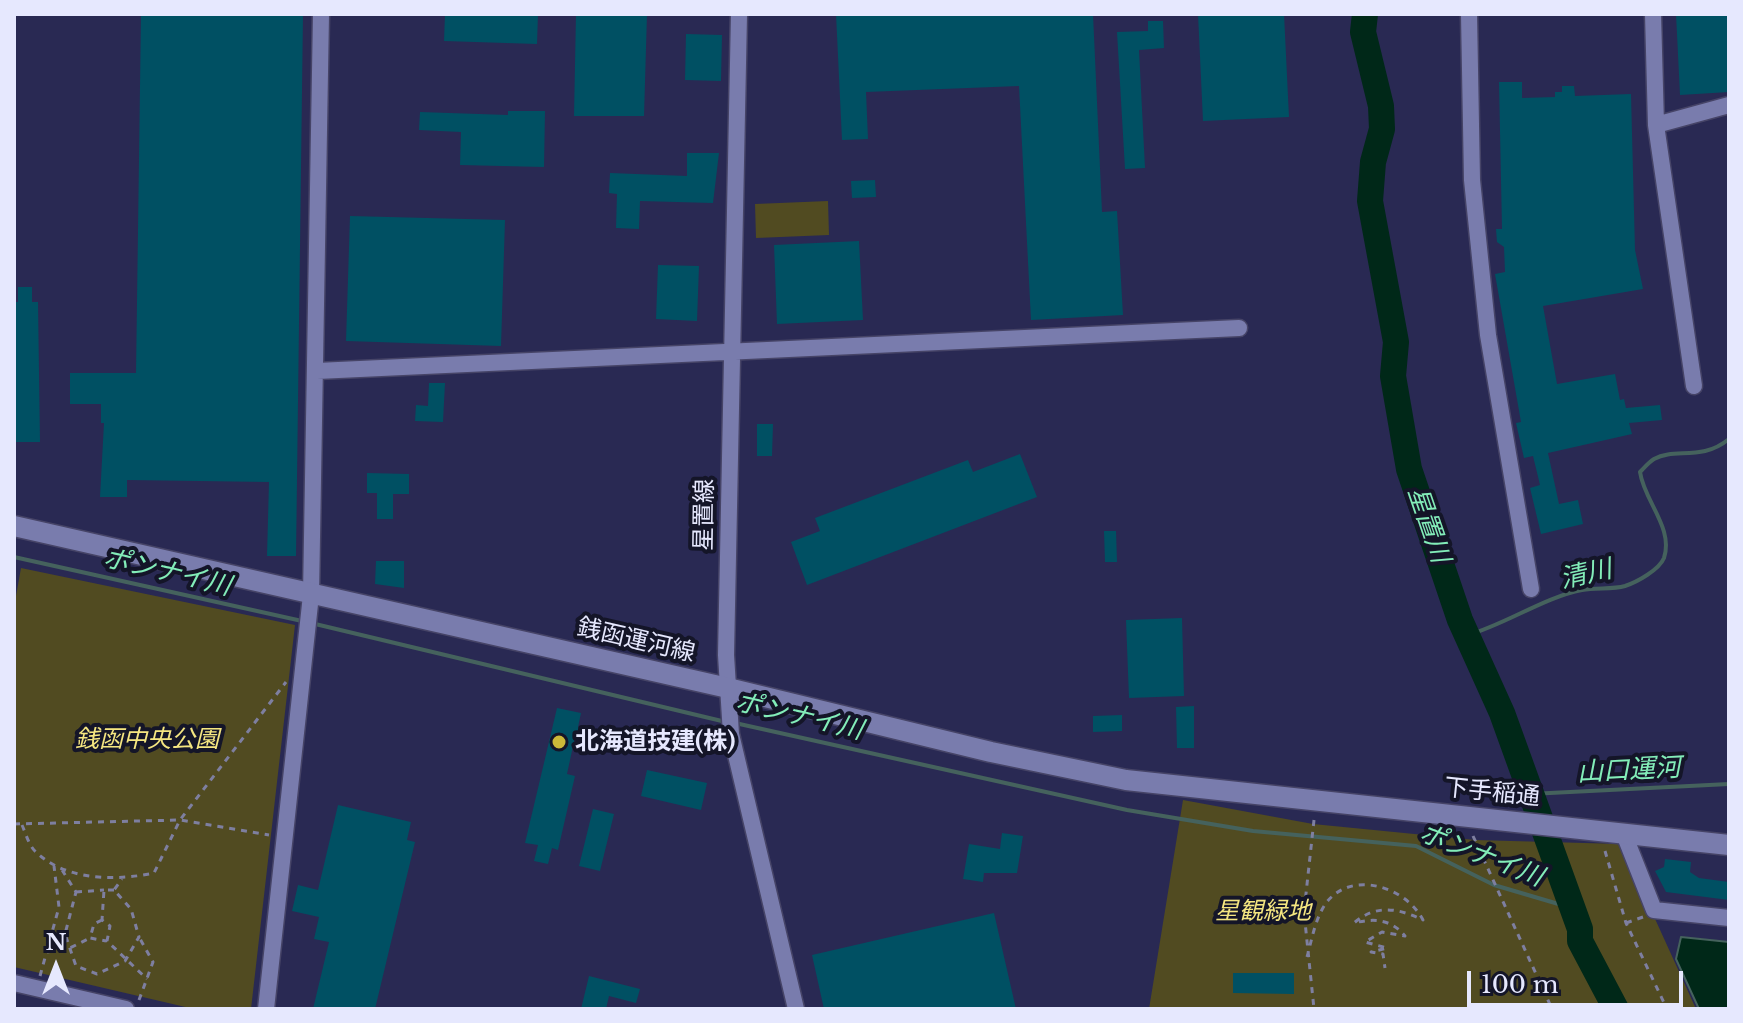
<!DOCTYPE html>
<html>
<head>
<meta charset="utf-8">
<style>
	body { margin:0 }
	#map { position:relative; width:1743px; height:1023px; overflow:hidden; background:#292953; font-family:"Libre Baskerville",serif }
	canvas { display:block }
	.frame { position:absolute; inset:0; border:16px solid #e6e8fe; pointer-events:none }
	.north { position:absolute; left:16px; top:927px; width:80px; height:80px; -webkit-text-stroke:6px #141528; paint-order:stroke; rotate:0deg; font-size:22px; font-weight:700; line-height:32px; text-align:center; color:#e6e8fe }
	.north::after { content:''; display:block; margin:auto; width:28px; height:36px; background:#e6e8fe; clip-path:polygon(50% 0,100% 100%,50% 72%,0 100%) }
	.scale { position:absolute; left:1467px; top:971px; width:216px; height:36px; box-sizing:border-box; border:4px solid #e6e8fe; border-top:0; padding-left:10px; font-size:24px; line-height:28px; white-space:nowrap; color:#e6e8fe; -webkit-text-stroke:6px #141528; paint-order:stroke }
</style>
</head>
<body>
<div id="map">
<canvas width="1743" height="1023"></canvas>
<div class="frame"></div>
<div class="north">N</div>
<div class="scale">100 m</div>
</div>
<script>
const ctx = document.querySelector('canvas').getContext('2d');
ctx.lineJoin = 'round';
function fillPath(path, color) {
  ctx.fillStyle = color;
  ctx.fill(path, 'evenodd');
}
function strokePath(path, color, width, dash) {
  ctx.strokeStyle = color;
  ctx.lineWidth = width;
  ctx.lineCap = dash ? 'butt' : 'round';
  ctx.setLineDash(dash || []);
  ctx.stroke(path);
}
function label(font, color, halo, rows, align = 'center') {
  ctx.font = font + ' "Libre Baskerville","Noto Sans JP",serif';
  ctx.lineWidth = 8;
  ctx.setLineDash([]);
  ctx.textBaseline = 'middle';
  ctx.strokeStyle = halo;
  ctx.fillStyle = color;
  for (const [text, x, y, turn = 0] of rows) {
    ctx.save();
    ctx.translate(x, y);
    ctx.rotate((+turn || 0) * Math.PI / 180);
    ctx.textAlign = isNaN(turn) ? turn : align;
    if (halo) ctx.strokeText(text, 0, 0);
    ctx.fillText(text, 0, 0);
    ctx.restore();
  }
}
const green = new Path2D(`
	M828,201L829,235L756,238L755,204Z
	M21,568L295,625L251,1009H194L14,967V607Z
	M1183,800L1313,824L1475,840L1621,844L1696,1009H1149Z`);
const water = new Path2D(`
	M1681,937L1729,942V1009H1699L1676,959Z`);
const stream = new Path2D(`
	M14,557L302,621
	M311,623L726,722
	M1468,635C1506,624 1545,597 1582,590C1596,587 1612,590 1625,586C1637,582 1659,570 1664,558C1674,528 1644,501 1640,472C1644,468 1649,462 1654,459C1675,447 1701,462 1729,439
	M735,723L1127,810L1253,831L1416,846L1494,885L1572,908
	M1530,794L1729,784`);
const river = new Path2D(`
	M1365,14L1363,32L1381,106L1382,129L1373,162L1370,201L1396,342L1393,376L1409,469L1460,620L1502,713L1580,929V941L1616,1009`);
const building = new Path2D(`
	M141,14H303L296,556H267L269,482L127,480V497H100L104,423H101V404H70V373H136Z
	M445,14H538L537,44L444,41Z
	M576,14H647L644,116H574Z
	M836,14H1093L1102,212L1117,211L1123,315L1031,320L1019,86L866,92L868,139L842,140Z
	M1198,14H1284L1289,117L1203,121Z
	M1676,14H1729V92L1680,95Z
	M1148,21H1163L1164,48L1139,50L1145,168L1125,169L1117,32L1148,31Z
	M686,34L722,35L721,81L685,80Z
	M1499,82H1522V98L1555,97V92H1562V86H1574L1575,96L1631,94L1635,250L1643,289L1543,306L1557,384L1615,374L1620,400L1624,399L1626,408L1660,405L1662,420L1629,423L1632,434L1548,453L1559,504L1578,500L1583,524L1541,534L1530,488L1540,485L1533,456L1524,458L1516,423L1521,422L1495,274L1505,272L1504,247L1497,242L1496,229H1502Z
	M508,111H545L544,167L460,165L461,132L419,130L420,112L508,115Z
	M687,153H719L713,203L640,201L639,229L616,228L617,194L609,193L610,173L687,176Z
	M875,180L876,197L852,198L851,181Z
	M350,216L505,220L501,346L346,341Z
	M859,241L863,320L777,324L774,245Z
	M658,265L699,266L697,321L656,319Z
	M18,287H32V302H38L40,442H14V302H18Z
	M429,383H445L443,422L415,421L416,405L428,406Z
	M757,424H773L772,456H757Z
	M1020,454L1037,497L807,585L791,542L820,531L815,518L968,460L973,472Z
	M367,473L409,474V494H393V519H377V493H367Z
	M1104,531H1116L1117,562H1105Z
	M376,561H404V588L375,584Z
	M1182,618L1184,696L1129,698L1126,620Z
	M1194,706V748H1177L1176,707Z
	M557,708L581,713L578,727L590,729L587,740L575,737L567,774L575,776L558,850L552,848L548,864L534,861L538,845L525,843Z
	M1122,715V731L1093,732V716Z
	M647,770L707,783L701,810L641,796Z
	M338,805L411,822L407,840L415,842L375,1009H313L329,942L314,939L319,917L292,911L298,885L318,890Z
	M593,809L614,814L600,871L579,866Z
	M1002,833L1023,836L1017,873H984L983,882L963,879L969,844L1000,849Z
	M1665,859L1691,862L1690,872L1699,878L1729,882V900L1666,892L1655,871L1664,867Z
	M994,913L1016,1009H824L812,955Z
	M1233,973H1294V994L1233,993Z
	M589,976L640,989L636,1003L609,996L606,1009H581Z`);
const path = new Path2D(`
	M1314,820L1304,912L1314,1009
	M14,824L180,820L286,682
	M22,825C26,834 29,846 36,852C66,881 116,881 154,873L180,820L269,835
	M1473,836L1552,1009
	M1605,851L1626,923L1667,1009
	M62,870L76,892L65,934L76,966L97,974L125,961L139,937L131,909L114,890L122,879
	M114,890H104L102,920L110,926L107,941L147,979
	M76,892L104,890
	M102,920L94,924L90,938L106,941
	M1626,923L1643,917
	M47,952L70,948L90,938
	M1307,957C1312,939 1315,919 1326,903C1352,869 1406,887 1423,920C1398,908 1376,904 1354,923C1374,918 1391,919 1405,936L1382,932L1365,942L1387,948L1371,952L1383,954L1385,968
	M40,976L59,907L54,866
	M139,1000L153,962L139,937`);
const minor = new Path2D(`
	M739,14L726,655L731,734L796,1009
	M1469,14L1472,180L1488,335L1531,589
	M1653,14L1656,125L1694,386
	M1656,125L1729,105
	M317,371L1239,328
	M1624,834L1654,910L1729,918
	M14,983L126,1009
	M266,1009L311,595L321,14`);
const tertiary = new Path2D(`
	M14,526L728,688L991,752L1126,780L1729,845`);
const markers = [
	[559,742,8,"#cbb939"]
];
const streetNames = [
	["星置線",705,515,-89],
	["銭函運河線",636,641,13],
	["下手稲通",1492,793,6]
];
const parkNames = [
	["銭函中央公園",147,740],
	["星観緑地",1263,912]
];
const poiNames = [
	["北海道技建(株)",575,742]
];
const waterNames = [
	["星置川",1428,525,71],
	["ポンナイ川",167,573,13],
	["清川",1586,575,-13],
	["ポンナイ川",799,717,13],
	["山口運河",1629,771,-3],
	["ポンナイ川",1481,856,21]
];
fillPath(green, '#514b21');
fillPath(water, '#002818');
strokePath(water, '#45625d', 2);
strokePath(stream, '#45625d', 4);
strokePath(river, '#002818', 26);
fillPath(building, '#005063');
strokePath(minor, '#464467', 19);
strokePath(tertiary, '#464467', 23);
strokePath(path, '#7e7fa0', 3, [6, 6]);
strokePath(minor, '#797cad', 16);
strokePath(tertiary, '#797cad', 20);
for (const [x, y, r, color] of markers) {
  const dot = new Path2D();
  dot.arc(x, y, r, 0, 2 * Math.PI);
  ctx.fillStyle = color;
  ctx.fill(dot);
  strokePath(dot, '#141528', 3);
}
label('24px', '#e6e8fe', '#141528', streetNames);
label('italic 24px', '#f5e681', '#141528', parkNames);
label('bold 24px', '#e6e8fe', '#141528', poiNames, 'left');
label('italic 26px', '#83edb9', '#141528', waterNames);
</script>
</body>
</html>
